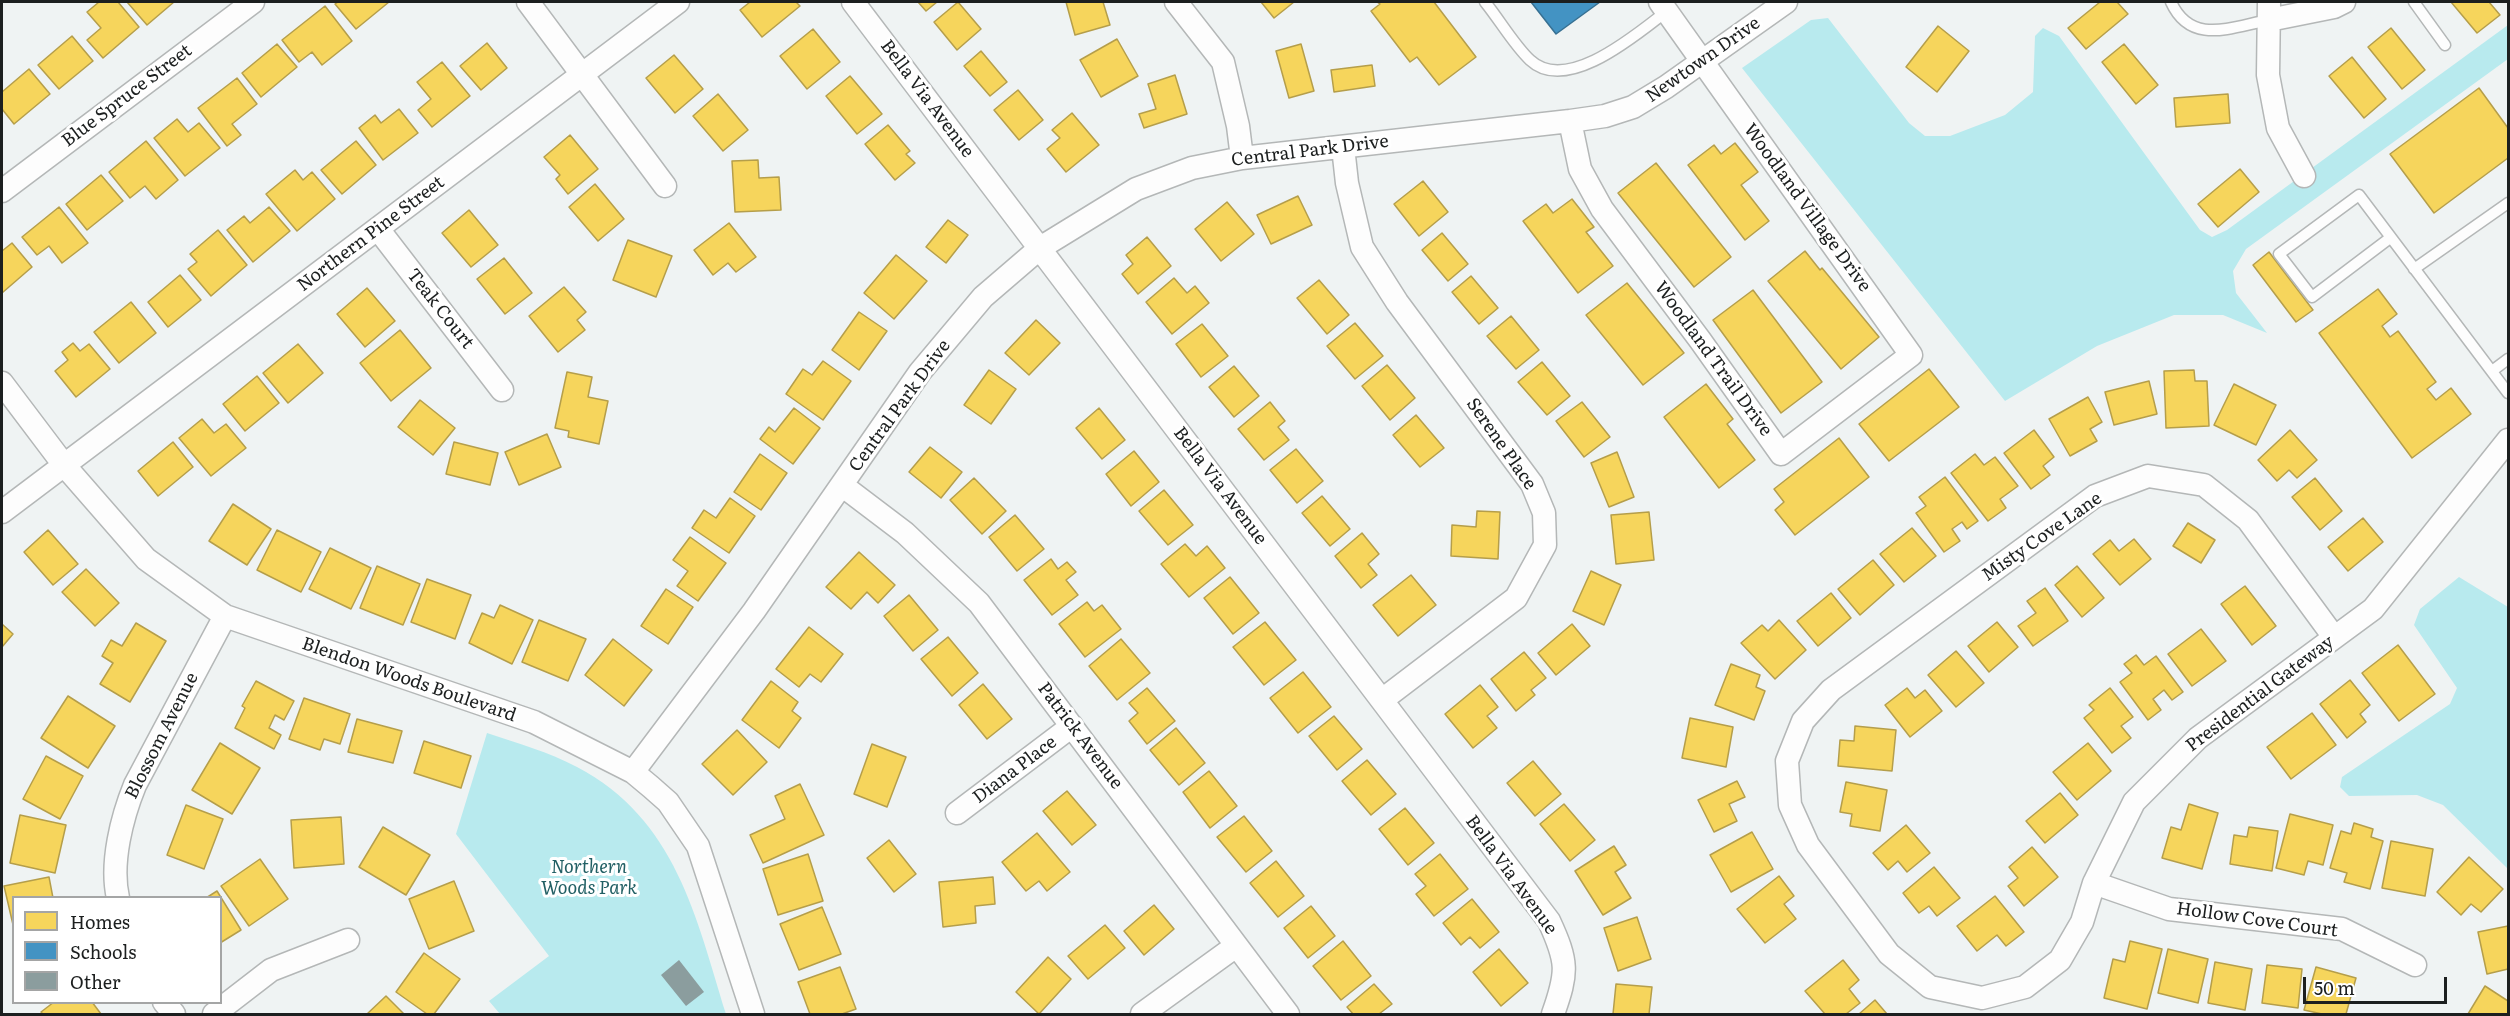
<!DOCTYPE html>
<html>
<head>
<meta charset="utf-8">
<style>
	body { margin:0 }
	#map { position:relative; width:2510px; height:1016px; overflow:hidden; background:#eff3f3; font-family:Literata,serif }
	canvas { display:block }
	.frame { position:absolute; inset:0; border:3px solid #1c1f1f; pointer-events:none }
	.legend { position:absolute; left:12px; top:896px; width:210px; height:108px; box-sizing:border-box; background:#fff; border:2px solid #a4a5a5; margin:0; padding:8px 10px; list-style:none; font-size:18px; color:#1c1f1f }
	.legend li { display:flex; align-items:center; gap:12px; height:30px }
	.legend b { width:30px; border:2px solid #a4a5a5 }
	.scale { position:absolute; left:2303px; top:977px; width:144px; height:27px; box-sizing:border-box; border:3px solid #1c1f1f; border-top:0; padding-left:8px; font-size:18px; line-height:21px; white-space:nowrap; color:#1c1f1f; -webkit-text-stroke:4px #fff; paint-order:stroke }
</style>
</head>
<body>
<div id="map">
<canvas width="2510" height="1016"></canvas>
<div class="frame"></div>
<ul class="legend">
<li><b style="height:16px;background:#f6d55c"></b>Homes</li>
<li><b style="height:16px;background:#4393c3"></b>Schools</li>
<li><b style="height:16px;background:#8b9d9e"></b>Other</li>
</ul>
<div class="scale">50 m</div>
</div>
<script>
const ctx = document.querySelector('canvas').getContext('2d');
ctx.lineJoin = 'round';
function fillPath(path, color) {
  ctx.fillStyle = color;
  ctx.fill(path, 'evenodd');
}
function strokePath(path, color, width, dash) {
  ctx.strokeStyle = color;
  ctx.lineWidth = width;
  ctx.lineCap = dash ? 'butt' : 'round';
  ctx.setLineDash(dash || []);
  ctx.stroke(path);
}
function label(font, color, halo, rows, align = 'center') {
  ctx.font = font + ' Literata,serif';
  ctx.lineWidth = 6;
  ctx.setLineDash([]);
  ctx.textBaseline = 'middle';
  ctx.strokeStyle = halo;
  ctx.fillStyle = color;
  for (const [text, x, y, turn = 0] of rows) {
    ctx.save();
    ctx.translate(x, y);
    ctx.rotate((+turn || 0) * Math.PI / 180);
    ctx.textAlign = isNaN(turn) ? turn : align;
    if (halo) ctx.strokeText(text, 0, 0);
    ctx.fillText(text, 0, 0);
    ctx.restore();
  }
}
const green = new Path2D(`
	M1828,18L1909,123L1925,136H1950L2005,115L2033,92L2035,36L2043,28L2059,36L2200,230L2212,237L2227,230L2508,25V59L2246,249L2233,271L2236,293L2267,333L2223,315H2174L2097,346L2005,401L1742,68L1811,20Z
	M2459,577L2508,607V869L2443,805L2417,795L2349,796L2340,787L2342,777L2450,704L2457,688L2414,625L2420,609Z
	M487,733C517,743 549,752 577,767C676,819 696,917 726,1014H500L489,1001L549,956L456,834Z`);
const homes = new Path2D(`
	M99,2H118L139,27L103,58L87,40L101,28L87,12Z
	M127,2H174L147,25Z
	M338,2H389L356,29L335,4Z
	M750,2H796L800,6L762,37L740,10Z
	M918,2H937L926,11Z
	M958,2L981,29L957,50L934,22Z
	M1066,2H1103L1110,25L1075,35Z
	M1261,2H1294L1274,18Z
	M1377,2H1434L1476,57L1439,85L1417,57L1410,62L1371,11L1380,4Z
	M2100,2H2117L2128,14L2086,49L2068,28Z
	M2451,2H2489L2500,15L2477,33Z
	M325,6L352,41L322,65L312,52L299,62L282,40Z
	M1938,26L1969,51L1937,92L1906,67Z
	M2391,28L2425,70L2402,89L2368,47Z
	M813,29L840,62L807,89L780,56Z
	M72,36L93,61L59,89L38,65Z
	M1117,39L1138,76L1101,97L1080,60Z
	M487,43L507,68L481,90L460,66Z
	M277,44L297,67L261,97L242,73Z
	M1301,44L1314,91L1289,98L1276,51Z
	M2124,44L2158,85L2136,104L2102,62Z
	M981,51L1007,82L990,96L964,66Z
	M674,55L703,89L675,113L646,78Z
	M2352,57L2386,99L2364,118L2329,76Z
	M442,62L470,96L432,127L418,110L431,99L417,82Z
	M1372,65L1375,86L1334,92L1331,70Z
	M29,69L50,94L14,124L2,109V92Z
	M1175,75L1187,114L1144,128L1139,114L1156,109L1148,84Z
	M850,76L882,114L857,134L826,96Z
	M237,78L257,104L232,124L241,135L227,146L198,108Z
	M2479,88L2508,128V158L2434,213L2390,154Z
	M1018,90L1043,120L1019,140L994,110Z
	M718,94L748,130L723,151L693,116Z
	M2228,94L2230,123L2176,127L2174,98Z
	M399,109L418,133L383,160L359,128L375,115L381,123Z
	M1072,113L1099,145L1066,172L1047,149L1060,138L1052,130Z
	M177,119L188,132L199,123L220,148L185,176L154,138Z
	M888,125L910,151L906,154L915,163L895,180L865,144Z
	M570,135L598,169L568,194L556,179L560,175L544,157Z
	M146,141L178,180L156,199L145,186L130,198L109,172Z
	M356,141L376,165L342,194L321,170Z
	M1735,143L1758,172L1741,185L1769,221L1745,240L1688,165L1714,145L1721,154Z
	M758,160L759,178L779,177L781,210L735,212L732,161Z
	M1656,163L1731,257L1694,287L1618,193Z
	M2240,169L2259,192L2218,227L2198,204Z
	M295,170L303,180L312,172L335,199L297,231L266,194Z
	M101,175L123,201L87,230L66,204Z
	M1423,181L1448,212L1419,236L1394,204Z
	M595,184L624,219L598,241L569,207Z
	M1298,196L1312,225L1271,244L1257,215Z
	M1572,199L1594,227L1586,232L1613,266L1578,293L1523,221L1546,204L1553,213Z
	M1227,202L1254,234L1221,261L1195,229Z
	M59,207L88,243L62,263L49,246L37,255L22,237Z
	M269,207L290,231L253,262L227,230L244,216L250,223Z
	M469,210L498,245L471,267L442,233Z
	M948,220L968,235L946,263L926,247Z
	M729,223L756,257L736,272L728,263L713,275L694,250Z
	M218,230L247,265L211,296L188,269L197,262L190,254Z
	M1442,233L1468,264L1448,281L1422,250Z
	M1147,237L1171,266L1138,294L1122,274L1133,264L1126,255Z
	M628,240L672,256L656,297L613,280Z
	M12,243L32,267L2,293V251Z
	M1805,251L1820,270L1822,268L1879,337L1841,369L1768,281Z
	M2269,252L2313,310L2296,322L2253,265Z
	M896,255L927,281L894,319L864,293Z
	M504,258L532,293L505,314L477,279Z
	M180,275L201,300L168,327L148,302Z
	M1471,276L1498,308L1479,324L1452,292Z
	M1174,278L1187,293L1195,286L1209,303L1172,334L1146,302Z
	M1319,280L1349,315L1327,334L1297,298Z
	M1627,283L1684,353L1643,385L1586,315Z
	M564,287L586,312L577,320L585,330L558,352L529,316Z
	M367,288L395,321L365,347L337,314Z
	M2378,289L2397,314L2382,326L2390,337L2398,331L2436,382L2427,389L2436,400L2451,388L2471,414L2412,458L2319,333Z
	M1753,290L1822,382L1781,413L1713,320Z
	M131,302L156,333L119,363L94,332Z
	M859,312L887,331L859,370L832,350Z
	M1511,316L1539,350L1516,369L1487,336Z
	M1036,320L1060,343L1029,375L1005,353Z
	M1355,323L1383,356L1355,379L1327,346Z
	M1202,324L1228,356L1201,377L1176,344Z
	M400,330L431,368L391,401L360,363Z
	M73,343L80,351L89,344L110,369L76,397L55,371L68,360L62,352Z
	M298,344L323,373L288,403L263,373Z
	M823,361L851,381L823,420L786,394L803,369L812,375Z
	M1542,362L1570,396L1547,415L1518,382Z
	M1387,365L1415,398L1390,420L1362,386Z
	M1234,366L1259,396L1234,417L1209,387Z
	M1929,369L1959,407L1889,461L1859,424Z
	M989,370L1016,389L991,424L964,405Z
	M2194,370L2195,381H2207L2209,426L2166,428L2164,371Z
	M567,372L592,377L588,397L608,401L599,444L568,437L569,431L555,428Z
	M257,376L279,403L245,431L223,404Z
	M2149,381L2157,414L2114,425L2105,392Z
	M1706,384L1733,419L1727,424L1755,460L1719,488L1664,417Z
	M2234,384L2276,405L2256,445L2214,425Z
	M2088,397L2102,422L2090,429L2097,441L2070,456L2049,419Z
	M420,400L455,428L433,455L398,427Z
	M1270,402L1285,421L1278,427L1289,440L1264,460L1238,429Z
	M1582,402L1610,437L1584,457L1556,421Z
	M794,408L820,428L793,464L760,439L769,427L775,432Z
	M1099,408L1125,440L1102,459L1076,428Z
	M1416,415L1444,448L1420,467L1393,435Z
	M202,419L214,433L226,424L246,448L211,476L179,438Z
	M2034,430L2054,457L2043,466L2050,475L2031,489L2004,453Z
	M2290,430L2317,460L2297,478L2289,470L2277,481L2258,460Z
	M547,434L561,467L519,485L505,452Z
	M1839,438L1869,477L1795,535L1775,510L1784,502L1774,489Z
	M173,442L193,467L158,496L138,471Z
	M454,442L498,453L490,485L446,474Z
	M930,447L962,472L941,498L909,472Z
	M1296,449L1323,481L1297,503L1270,470Z
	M1134,451L1159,482L1131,506L1106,474Z
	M1617,452L1634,497L1609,507L1591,463Z
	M760,454L787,473L761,510L734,492Z
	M1975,454L1984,465L1995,457L2018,486L2000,499L2006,508L1988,521L1951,473Z
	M1945,477L1978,521L1967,529L1962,522L1952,529L1960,541L1944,552L1916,513L1926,506L1919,497Z
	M974,478L1006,511L982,534L950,500Z
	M2315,478L2342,511L2320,530L2292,497Z
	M1164,490L1193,525L1168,545L1139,511Z
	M1322,496L1350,529L1330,546L1302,513Z
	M730,498L755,516L729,553L692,528L704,510L716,518Z
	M233,504L271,529L247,565L209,541Z
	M1477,511L1500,512L1498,559L1451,556L1452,525L1476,527Z
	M1649,512L1654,560L1616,564L1611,515Z
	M1015,515L1044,549L1017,571L989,537Z
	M2363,518L2383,542L2348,571L2328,547Z
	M2188,523L2215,540L2201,563L2173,546Z
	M1912,528L1936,556L1904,582L1880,554Z
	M48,530L78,564L53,585L24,552Z
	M277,530L321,552L301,592L257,570Z
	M1362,533L1379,554L1368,564L1377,575L1361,588L1335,556Z
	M690,537L726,563L698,601L677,586L688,571L673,560Z
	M2134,539L2151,559L2120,585L2093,554L2110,540L2119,551Z
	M1185,544L1196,556L1207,546L1225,568L1189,597L1161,564Z
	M330,548L371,568L351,609L309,589Z
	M859,552L895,585L878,603L867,592L851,609L826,587Z
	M1051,559L1058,569L1067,562L1076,572L1066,580L1078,595L1052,615L1024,580Z
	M1873,560L1894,585L1860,615L1838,589Z
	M377,566L420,584L403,625L360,608Z
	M2077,566L2104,598L2082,617L2055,585Z
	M86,569L119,603L95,626L62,592Z
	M1591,571L1621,585L1604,625L1573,611Z
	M1411,575L1436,605L1398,636L1373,605Z
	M1230,577L1259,613L1233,634L1204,598Z
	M427,579L471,595L455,639L411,622Z
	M2245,586L2276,626L2252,645L2221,604Z
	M2045,588L2068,621L2033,646L2018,626L2036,613L2027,601Z
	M666,589L693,607L668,644L641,626Z
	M1831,593L1851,618L1818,646L1797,621Z
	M909,595L938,630L913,651L884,616Z
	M1087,602L1094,611L1102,605L1121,629L1085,657L1059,624Z
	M500,605L533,620L512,664L469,643L482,613L494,618Z
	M539,620L586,639L568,681L522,662Z
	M1779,620L1806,650L1775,679L1741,643L1762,625L1768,631Z
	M1265,622L1296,660L1264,685L1233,647Z
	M1997,622L2018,647L1989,672L1968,646Z
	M136,623L166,641L130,702L100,684L113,663L102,656L111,640L122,646Z
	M2,624L13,634L2,647Z
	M1572,624L1590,646L1556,675L1538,653Z
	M809,627L843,654L821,682L810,674L799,687L776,669Z
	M2201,629L2226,661L2192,686L2168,654Z
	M948,637L978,673L952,696L921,659Z
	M613,639L652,670L624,706L585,675Z
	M1121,639L1150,673L1117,700L1089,666Z
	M2398,645L2435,694L2399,721L2362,673Z
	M1956,651L1984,683L1956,707L1928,675Z
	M1524,652L1546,678L1531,690L1535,695L1516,711L1491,679Z
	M2136,655L2144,665L2156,656L2183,692L2172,700L2164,690L2153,699L2161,710L2148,720L2120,682L2132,673L2124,664Z
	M1731,664L1760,675L1756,687L1765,691L1754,720L1715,705Z
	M1303,672L1331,707L1298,733L1270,698Z
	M2350,680L2370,705L2360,714L2366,722L2347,738L2320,704Z
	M256,681L294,701L284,720L275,715L269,728L281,735L274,749L235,728L245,708L242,706Z
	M771,681L798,702L792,711L801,718L779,748L742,720Z
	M983,684L1012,719L987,739L959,705Z
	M1480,685L1498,707L1487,716L1497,728L1473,748L1445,714Z
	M1147,688L1175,721L1147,744L1129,721L1138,713L1129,703Z
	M1907,688L1915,698L1925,690L1942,711L1910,737L1885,705Z
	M2110,688L2133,717L2121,726L2131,738L2112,753L2084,718L2094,710L2089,705Z
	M68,696L115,726L88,768L41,738Z
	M304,698L350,714L340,744L324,739L320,750L289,739Z
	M2312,713L2336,745L2291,779L2267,747Z
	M1334,716L1362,749L1337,770L1309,736Z
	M1690,718L1733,727L1726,767L1682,758Z
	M357,719L402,731L393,763L348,752Z
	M1855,726L1896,730L1892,771L1838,766L1840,740L1854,741Z
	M1176,728L1205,763L1179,785L1150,750Z
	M737,730L767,762L733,795L702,764Z
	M424,741L471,756L461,788L414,773Z
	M220,743L260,768L232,814L192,790Z
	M2088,743L2111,771L2077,800L2053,772Z
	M872,744L906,757L887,807L854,794Z
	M46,756L83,776L60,819L23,799Z
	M1367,760L1396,794L1371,815L1342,781Z
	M1533,761L1561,794L1535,816L1507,783Z
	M1209,771L1237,806L1210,828L1183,792Z
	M1737,781L1745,797L1729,804L1737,821L1714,832L1698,800Z
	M1846,782L1887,790L1880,831L1850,826L1852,814L1840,812Z
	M800,784L824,835L763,863L750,835L785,819L775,796Z
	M1067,791L1096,825L1072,845L1043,811Z
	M2060,793L2078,815L2045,843L2026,821Z
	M1564,804L1595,840L1570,861L1540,824Z
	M2189,804L2218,813L2202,869L2162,858L2171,827L2181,830Z
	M186,805L223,819L204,869L167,855Z
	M1405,808L1434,843L1408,865L1379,829Z
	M2290,814L2333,825L2323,865L2308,861L2304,875L2276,868Z
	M20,815L66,825L55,873L10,863Z
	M1244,816L1272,851L1246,872L1217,837Z
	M341,817L344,864L294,868L291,820Z
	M2354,823L2373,829L2371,837L2383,841L2370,889L2344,882L2347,873L2330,868L2341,831L2351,834Z
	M1906,825L1930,853L1907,872L1898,861L1888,870L1873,853Z
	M383,827L430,855L406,895L359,867Z
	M2249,827L2278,831L2272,871L2230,864L2234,835L2247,837Z
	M1752,832L1773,869L1731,892L1710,855Z
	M1037,833L1070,872L1047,891L1039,881L1026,891L1002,862Z
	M889,840L916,874L894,892L867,858Z
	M2391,841L2433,849L2425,896L2382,888Z
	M1614,846L1626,865L1615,872L1631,898L1603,915L1575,871Z
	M2032,847L2058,877L2024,906L2008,886L2018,878L2009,867Z
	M808,854L823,901L778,915L763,869Z
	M1440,854L1468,889L1434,916L1416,894L1426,886L1415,874Z
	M2469,857L2503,889L2481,912L2471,904L2461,915L2437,892Z
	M260,859L288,899L249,926L221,886Z
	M1276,861L1304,896L1278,917L1250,883Z
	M1934,867L1960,898L1937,916L1929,906L1919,913L1903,893Z
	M1779,876L1794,896L1784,904L1796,919L1765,943L1737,909Z
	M49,877L53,898H14V929L4,886Z
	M993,877L995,904L975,906L976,923L943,927L939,882Z
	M454,881L474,931L429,949L409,899Z
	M217,891L241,930L220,943V898H206Z
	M1995,896L2024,932L2006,946L1997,935L1977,951L1957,926Z
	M1472,899L1499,932L1480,948L1470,937L1461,945L1443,923Z
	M1154,905L1174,929L1144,955L1124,931Z
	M1311,906L1335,936L1308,958L1284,928Z
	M822,907L841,954L799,970L780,924Z
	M1637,917L1651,959L1618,971L1604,928Z
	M1105,925L1125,948L1088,979L1068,956Z
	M2508,926V969L2487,974L2478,932Z
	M1343,941L1371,976L1341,1000L1313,966Z
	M2130,941L2162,949L2147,1009L2104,998L2113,959L2125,962Z
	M1499,949L1528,983L1501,1006L1473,972Z
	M2168,949L2208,959L2198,1003L2158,993Z
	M424,953L460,979L434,1014H427L396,992Z
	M1048,957L1071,979L1039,1014L1016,992Z
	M1843,960L1859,980L1849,989L1860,1003L1846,1014H1825L1805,991Z
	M2215,962L2252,969L2245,1010L2208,1003Z
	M2267,965L2302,969L2298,1008L2262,1003Z
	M840,967L856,1009L842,1014H810L798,982Z
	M2316,967L2356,978L2346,1014H2322L2304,1010Z
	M1374,984L1392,1004L1379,1014H1353L1347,1007Z
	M1616,984L1652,987L1649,1014H1613Z
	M2485,986L2508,1001V1014H2468Z
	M386,996L404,1014H367Z
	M1875,1000L1887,1014H1859Z
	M54,1002H92L101,1014H43L41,1012Z`);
const schools = new Path2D(`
	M1531,2H1600L1556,34Z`);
const building = new Path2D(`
	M679,960L704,992L686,1006L661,975Z`);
const service = new Path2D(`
	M1485,2C1499,19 1514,45 1530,60C1567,95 1638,33 1667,11
	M2171,2C2191,46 2231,27 2269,20
	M2414,2L2445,45
	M2390,238L2312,297L2279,254L2359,195L2508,393
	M2414,269L2508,203
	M2492,371L2508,359`);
const minor = new Path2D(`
	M528,2L665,186
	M853,2L1549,921C1568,962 1568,972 1553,1014
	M1176,2L1223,62L1238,126L1242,158
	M2269,2L2268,75L2278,128L2304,176
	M2269,20L2334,7L2344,2
	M1570,121L1580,169L1602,209L1700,340L1781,454L1911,355L1660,2
	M1343,147L1347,183L1362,247L1397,302L1532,484L1544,513L1545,545L1516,598L1382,700
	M2,191L253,2
	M378,229L502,390
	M2,383L64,465L146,559L225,616L534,722L633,772L651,787L668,802L698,846L753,1014
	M843,486L905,533L979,603L1288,1014
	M2,512L678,2
	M2334,637L2248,520L2204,485L2148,476L2095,496L1831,690L1803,721L1787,761L1790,805L1808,845L1889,954L1930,987L1982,998L2025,987L2060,960L2082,922L2094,883L2134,802L2198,738L2373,609L2508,440
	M633,772L754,611L920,372L983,297L1040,248L1136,189L1192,168L1242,158L1570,121L1605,116L1633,107L1666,87L1786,2
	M957,813L1072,726
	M2094,883L2169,909L2342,929L2415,965
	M118,898C110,863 122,817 135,785L225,616
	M164,1002L174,1014
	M214,1014L271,970L348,940
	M1142,1014L1236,946`);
const streetNames = [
	["Newtown Drive",1703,60,-35],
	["Blue Spruce Street",127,96,-37],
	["Bella Via Avenue",927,99,53],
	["Central Park Drive",1310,151,-7],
	["Woodland Village Drive",1807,208,54],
	["Northern Pine Street",371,234,-37],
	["Teak Court",440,309,52],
	["Woodland Trail Drive",1713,359,54],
	["Central Park Drive",900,406,-54],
	["Serene Place",1501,444,55],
	["Bella Via Avenue",1220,486,53],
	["Misty Cove Lane",2042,537,-35],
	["Blendon Woods Boulevard",409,680,19],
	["Presidential Gateway",2260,694,-37],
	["Blossom Avenue",162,736,-63],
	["Patrick Avenue",1080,736,53],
	["Diana Place",1015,770,-37],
	["Bella Via Avenue",1511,875,54],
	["Hollow Cove Court",2257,920,8]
];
const parkNames = [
	["Northern",589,868],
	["Woods Park",589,889]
];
fillPath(green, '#b8eaee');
fillPath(homes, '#f6d55c');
strokePath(homes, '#b59e4a', 1.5);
fillPath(schools, '#4393c3');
strokePath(schools, '#377092', 1.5);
fillPath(building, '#8b9d9e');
strokePath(service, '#b4b7b7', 13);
strokePath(minor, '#b4b7b7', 25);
strokePath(service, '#fdfdfd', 10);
strokePath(minor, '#fdfdfd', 22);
label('18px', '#1c1f1f', '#fff', streetNames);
label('italic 18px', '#215f64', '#fff', parkNames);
</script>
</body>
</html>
